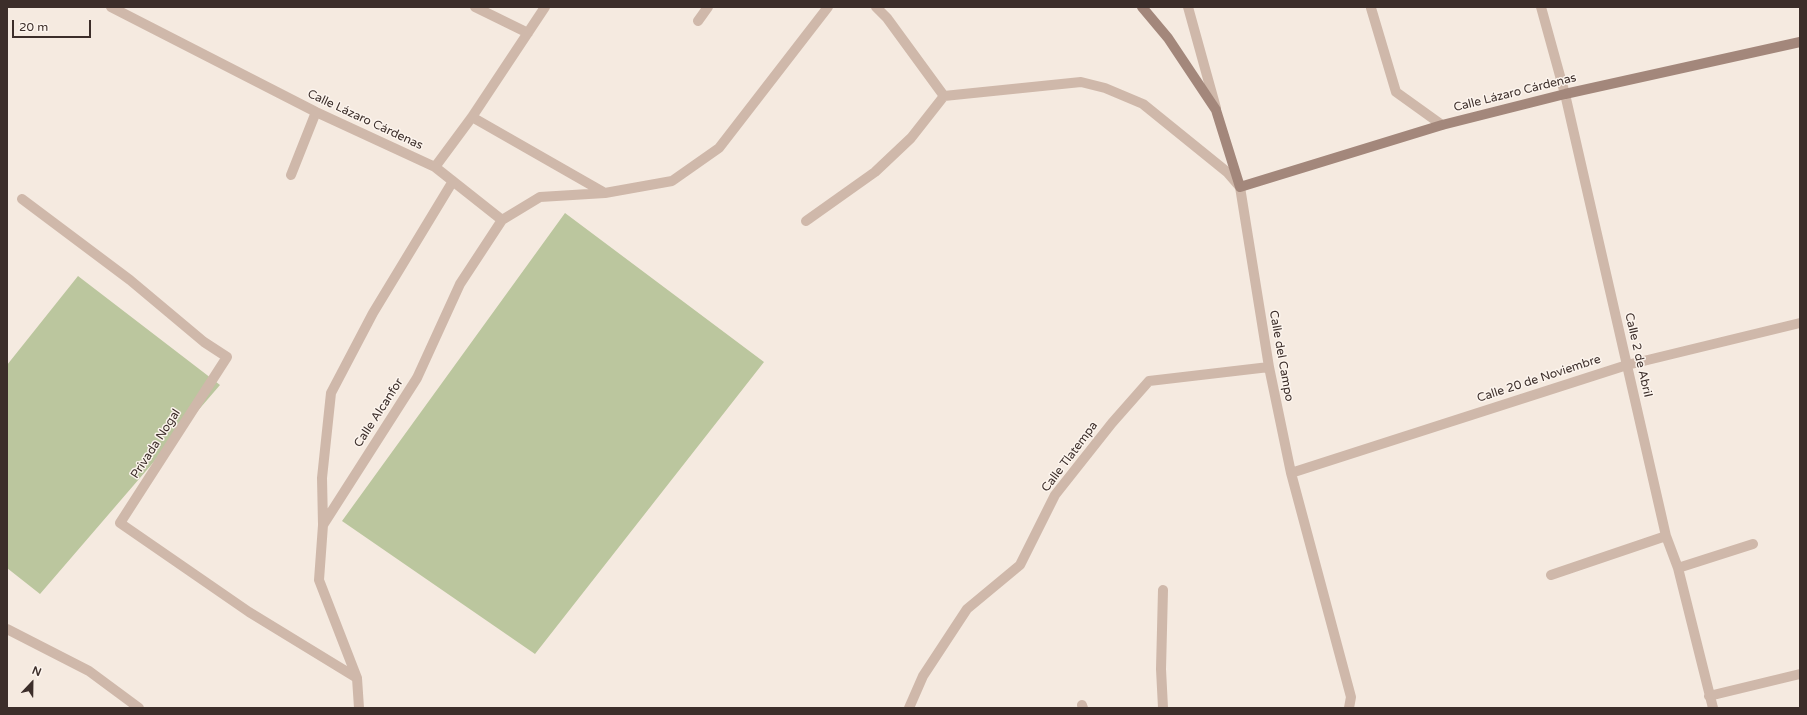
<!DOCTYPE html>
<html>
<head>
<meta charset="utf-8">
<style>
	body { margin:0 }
	#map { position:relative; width:1807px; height:715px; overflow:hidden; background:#f5eae0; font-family:"Varela Round",sans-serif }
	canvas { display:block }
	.frame { position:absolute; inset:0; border:8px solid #3c2e2a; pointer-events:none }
	.north { position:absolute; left:12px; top:663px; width:40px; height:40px; -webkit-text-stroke:3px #fcf4ed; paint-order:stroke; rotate:22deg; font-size:11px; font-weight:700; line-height:16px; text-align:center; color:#3c2e2a }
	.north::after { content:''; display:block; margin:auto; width:14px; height:18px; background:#3c2e2a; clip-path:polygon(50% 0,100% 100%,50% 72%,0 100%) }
	.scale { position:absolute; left:12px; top:20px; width:79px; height:18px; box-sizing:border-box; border:2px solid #3c2e2a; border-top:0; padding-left:5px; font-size:12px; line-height:14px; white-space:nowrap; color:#3c2e2a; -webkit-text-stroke:3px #fcf4ed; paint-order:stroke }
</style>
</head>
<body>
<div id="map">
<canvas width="1807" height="715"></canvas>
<div class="frame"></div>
<div class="north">N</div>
<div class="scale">20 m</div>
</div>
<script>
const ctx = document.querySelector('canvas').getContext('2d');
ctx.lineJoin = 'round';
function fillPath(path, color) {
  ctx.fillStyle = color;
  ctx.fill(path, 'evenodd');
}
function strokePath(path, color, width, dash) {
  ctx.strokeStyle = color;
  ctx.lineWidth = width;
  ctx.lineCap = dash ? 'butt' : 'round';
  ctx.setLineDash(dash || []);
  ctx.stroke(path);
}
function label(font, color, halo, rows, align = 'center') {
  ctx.font = font + ' "Varela Round",sans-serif';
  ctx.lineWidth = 3;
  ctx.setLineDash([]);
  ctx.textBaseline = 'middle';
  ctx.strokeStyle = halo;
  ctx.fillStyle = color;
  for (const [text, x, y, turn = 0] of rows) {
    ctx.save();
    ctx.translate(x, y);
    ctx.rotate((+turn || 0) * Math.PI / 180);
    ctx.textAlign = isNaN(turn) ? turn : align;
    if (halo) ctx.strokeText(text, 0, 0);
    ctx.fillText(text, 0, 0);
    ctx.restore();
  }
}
const green = new Path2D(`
	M565,213L764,362L535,654L342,521Z
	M78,276L220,385L40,594L7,568V365Z`);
const street = new Path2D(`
	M111,7L316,112L435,167L502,220L460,284L417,378L323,525L319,580L357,678L359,708
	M475,7L528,33
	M876,7L887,18L944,96L1081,82L1105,88L1143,104L1227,172L1240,187L1269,367L1291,473L1351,697L1349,708
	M1188,7L1216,108
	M1541,7L1565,94L1666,536L1678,568L1713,708
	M1371,8L1396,92L1442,125
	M698,21L708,7
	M472,117L605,193
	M435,167L472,117L545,7
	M291,175L316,112
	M22,199L130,280L204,342L227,357L120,523L249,612L357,678
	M502,220L540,197L605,193L672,181L719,148L828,7
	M806,221L875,172L911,138L944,96
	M1291,473L1627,365L1800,323
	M323,525L322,478L331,393L373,313L453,181
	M1678,568L1753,544
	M1551,575L1666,536
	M7,629L89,671L139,708
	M1709,696L1800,674
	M1082,705L1083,708
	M909,708L923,676L967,609L1020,565L1055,495L1112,423L1149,381L1269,367
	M1163,708L1161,669L1163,590`);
const secondary = new Path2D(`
	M1142,7L1168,38L1216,110L1240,187L1442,125L1565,94L1800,42`);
const streetNames = [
	["Calle Lázaro Cárdenas",1515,93,-14],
	["Calle Lázaro Cárdenas",365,120,25],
	["Calle 2 de Abril",1638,355,77],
	["Calle del Campo",1281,356,80],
	["Calle 20 de Noviembre",1539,379,-18],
	["Calle Alcanfor",379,413,-57],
	["Privada Nogal",156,444,-57],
	["Calle Tlatempa",1070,457,-53]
];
fillPath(green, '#bbc69e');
strokePath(street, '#cfb8aa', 10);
strokePath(secondary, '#a3877b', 10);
label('12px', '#3c2e2a', '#fcf4ed', streetNames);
</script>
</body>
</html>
